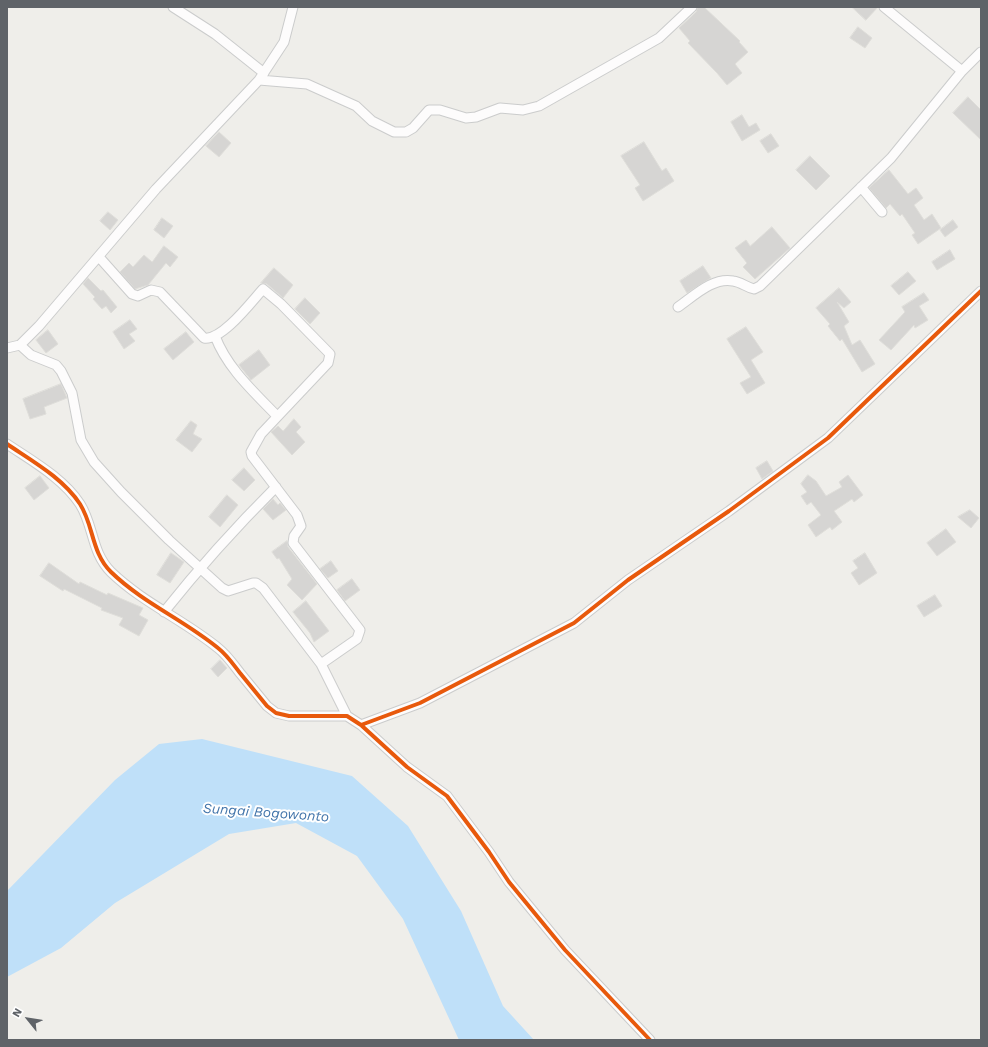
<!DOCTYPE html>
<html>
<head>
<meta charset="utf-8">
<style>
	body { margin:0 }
	#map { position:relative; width:988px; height:1047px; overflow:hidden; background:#efeeea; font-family:"Work Sans",sans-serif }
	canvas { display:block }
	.frame { position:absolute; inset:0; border:8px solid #5f6368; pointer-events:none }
	.north { position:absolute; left:8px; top:999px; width:40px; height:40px; -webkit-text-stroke:3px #fff; paint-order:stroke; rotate:300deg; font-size:11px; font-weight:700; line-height:16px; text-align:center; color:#5f6368 }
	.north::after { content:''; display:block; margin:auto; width:14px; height:18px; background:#5f6368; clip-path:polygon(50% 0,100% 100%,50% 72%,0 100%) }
</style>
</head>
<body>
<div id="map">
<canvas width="988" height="1047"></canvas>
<div class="frame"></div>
<div class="north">N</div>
</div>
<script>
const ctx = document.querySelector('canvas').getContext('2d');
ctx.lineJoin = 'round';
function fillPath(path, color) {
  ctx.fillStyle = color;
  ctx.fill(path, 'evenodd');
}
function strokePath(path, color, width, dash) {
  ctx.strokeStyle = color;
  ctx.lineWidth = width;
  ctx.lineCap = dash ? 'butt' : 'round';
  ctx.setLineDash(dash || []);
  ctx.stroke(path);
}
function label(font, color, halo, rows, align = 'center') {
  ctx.font = font + ' "Work Sans",sans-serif';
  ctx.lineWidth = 4;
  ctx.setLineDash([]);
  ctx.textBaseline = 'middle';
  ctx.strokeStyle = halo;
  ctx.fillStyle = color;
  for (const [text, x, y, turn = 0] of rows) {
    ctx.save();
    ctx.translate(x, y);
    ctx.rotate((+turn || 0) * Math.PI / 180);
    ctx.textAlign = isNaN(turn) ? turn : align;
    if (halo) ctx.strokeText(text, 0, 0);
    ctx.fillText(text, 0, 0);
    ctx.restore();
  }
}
const water = new Path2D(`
	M202,739L352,776L408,826L461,911L503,1006L534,1040H459L403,919L357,856L296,823L229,834L115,903L61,948L7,977V891L115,780L159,744Z`);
const building = new Path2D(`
	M698,7H704L740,41L739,42L748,52L735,64L742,73L727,85L717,73L688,43L690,41L679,28L696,12Z
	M852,7H878L866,20Z
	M858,27L872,38L865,48L850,38Z
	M968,97L981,110V140L953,113Z
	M742,115L749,127L756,123L760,130L742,141L731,122Z
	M219,132L231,143L219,157L206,146Z
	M771,134L779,146L768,153L760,141Z
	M644,142L662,171L666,168L674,181L643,201L635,188L640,185L621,156Z
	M810,156L830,176L816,190L796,170Z
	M889,170L908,194L916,188L923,198L914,205L924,220L932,214L941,228L918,244L912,235L915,233L902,214L900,216L890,204L886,208L869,188Z
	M108,212L118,220L110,230L100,221Z
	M162,218L173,226L164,238L154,230Z
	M953,220L958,227L945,237L940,230Z
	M772,227L790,248L755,279L743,267L747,263L735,248L746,240L750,246Z
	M164,246L178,257L170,267L166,263L148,285L135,289L120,272L129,263L133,267L144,255L152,262Z
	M950,250L955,259L937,270L932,262Z
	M703,266L711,278L687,293L680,281Z
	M274,268L293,285L283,298L267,284L261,283Z
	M908,272L916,281L899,295L891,286Z
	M88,278L101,291L103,290L117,307L111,313L106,306L102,309L93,299L95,297L83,284Z
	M839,288L851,302L844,308L837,302L849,322L844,326L852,345L860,340L875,364L862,372L842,339L840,341L828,326L830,324L816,308Z
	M924,293L929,300L919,306L928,320L915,328L914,325L891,350L879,340L905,312L902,307Z
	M305,298L320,313L310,324L295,309Z
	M130,320L137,329L129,334L135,341L124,349L113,332Z
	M746,327L763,352L751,360L765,383L747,394L740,383L751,377L727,339Z
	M48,330L58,344L46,353L36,340Z
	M186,332L194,342L173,360L164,349Z
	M259,350L270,365L251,380L239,365Z
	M61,384L67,398L44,407L46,414L30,419L23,399Z
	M294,419L301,427L296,432L305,442L292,455L271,432L278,426L283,431Z
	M191,421L197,425L193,434L202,439L192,452L176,440Z
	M767,461L773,471L762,479L756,468Z
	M244,468L255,480L244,491L232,480Z
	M808,475L816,481L826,496L842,487L839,482L848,475L863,495L854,502L852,499L834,511L842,522L832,530L830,527L816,537L808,525L821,515L811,502L807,505L801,496L807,492L801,484Z
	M40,476L49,488L34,500L25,488Z
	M227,495L238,505L220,527L209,517Z
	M273,499L278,505L280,503L286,510L273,520L263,509Z
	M970,510L979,518L971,528L958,517Z
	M946,529L956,542L937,556L927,543Z
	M287,541L288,547L317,584L302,600L287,585L292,579L279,558L277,559L272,552Z
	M171,553L184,562L170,583L157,575Z
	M865,553L877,573L859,585L851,573L858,568L853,561Z
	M331,561L338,571L328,578L320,569Z
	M49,563L79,584L80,582L107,595L108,593L143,608L139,615L148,620L139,636L119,625L123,618L101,610L102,608L64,589L63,591L40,576Z
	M352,579L360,590L345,601L337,590Z
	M935,595L942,606L924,617L917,606Z
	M306,601L329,631L314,642L310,633L293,612Z
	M220,660L227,668L218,677L211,669Z`);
const minor = new Path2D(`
	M173,7L215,34L264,73
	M884,7L962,71
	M259,80L307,84L356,106L372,121L394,132H406L413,128L429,110H440L466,118L476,117L500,108L523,110L539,106L659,38L692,7
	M861,187L882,212
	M99,257L132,294L138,296L151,290L160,292L204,338C222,341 252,301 263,289L281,304L330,354L328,363L261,434L251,452L252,456L297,515L301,526L294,536L293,543L360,630L357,639L321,664
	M678,307C694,296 713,277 733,281C741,282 746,287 754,289L760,286L891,158L962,71L981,52
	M215,336C227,368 254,392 277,416
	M20,345L31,355L56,365L61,371L72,393L81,440L94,462L121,492L169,540L222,588L228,591L253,583H256L263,588L321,664L347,716
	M7,348L20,345L39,326L156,189L259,80L284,42L293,7
	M7,444C32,461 63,478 80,504C94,526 91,552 111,572C143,603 184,620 218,648C227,655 233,664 240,673C249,684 258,695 267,706L276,713L289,716H347L361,725L407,767L447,796L489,852L509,882L565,950L650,1040
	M164,612C199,568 236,527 276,487
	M361,725L420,703L574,623L628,580L729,511L828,438L981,291`);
const cycleway = new Path2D(`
	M7,444C32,461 63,478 80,504C94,526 91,552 111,572C143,603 184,620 218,648C227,655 233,664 240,673C249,684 258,695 267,706L276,713L289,716H347L361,725L407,767L447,796L489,852L509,882L565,950L650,1040
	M361,725L420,703L574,623L628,580L729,511L828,438L981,291`);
const waterNames = [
	["Sungai Bogowonto",266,813,4]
];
fillPath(water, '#bfe0f9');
fillPath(building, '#d6d5d3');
strokePath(building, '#deddd9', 1);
strokePath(minor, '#cbcccc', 11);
strokePath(minor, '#fdfcfc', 9);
strokePath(cycleway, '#e8590c', 4);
label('italic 14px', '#4174aa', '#fff', waterNames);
</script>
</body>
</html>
